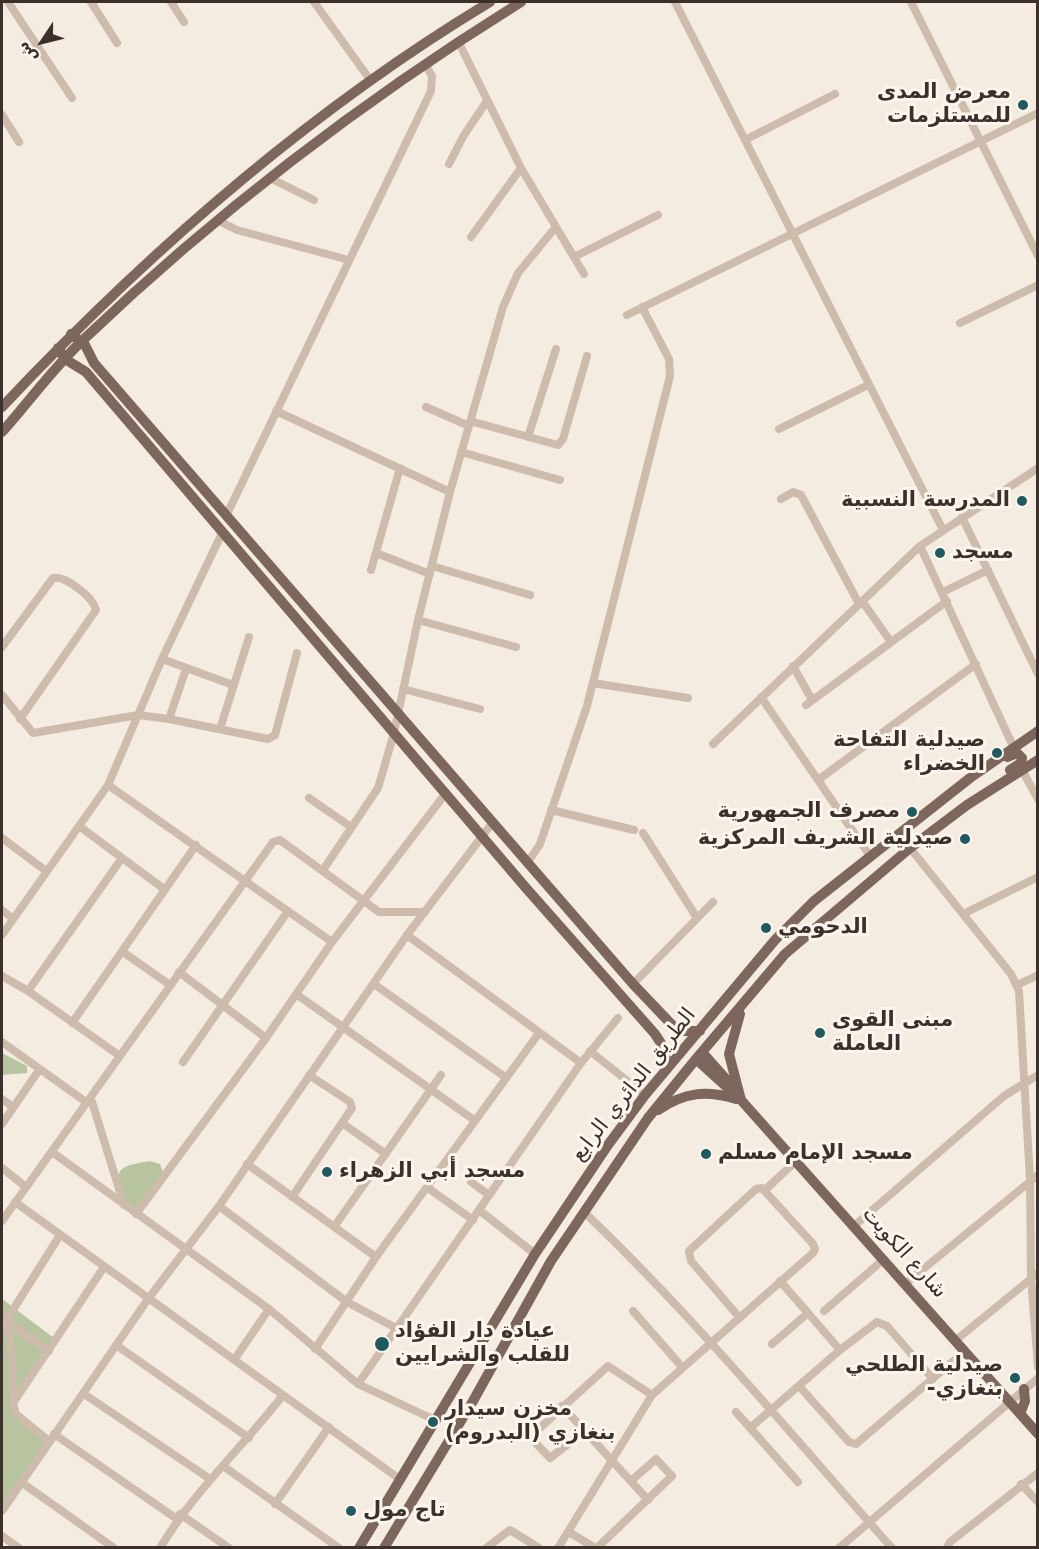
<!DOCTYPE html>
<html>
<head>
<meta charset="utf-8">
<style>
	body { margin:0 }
	#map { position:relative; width:1039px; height:1549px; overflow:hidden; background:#f4ebe1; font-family:"DejaVu Sans","Noto Naskh Arabic",sans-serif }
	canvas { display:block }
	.frame { position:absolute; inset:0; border:3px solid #3b302b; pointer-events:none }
	.north { position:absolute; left:12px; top:12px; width:60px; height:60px; -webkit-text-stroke:4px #fbf5ee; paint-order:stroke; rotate:235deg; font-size:16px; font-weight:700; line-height:24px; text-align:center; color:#3b302b }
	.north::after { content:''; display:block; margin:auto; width:21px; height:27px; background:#3b302b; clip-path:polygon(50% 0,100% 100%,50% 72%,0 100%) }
</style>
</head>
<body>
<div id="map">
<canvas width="1039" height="1549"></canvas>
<div class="frame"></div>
<div class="north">ش</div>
</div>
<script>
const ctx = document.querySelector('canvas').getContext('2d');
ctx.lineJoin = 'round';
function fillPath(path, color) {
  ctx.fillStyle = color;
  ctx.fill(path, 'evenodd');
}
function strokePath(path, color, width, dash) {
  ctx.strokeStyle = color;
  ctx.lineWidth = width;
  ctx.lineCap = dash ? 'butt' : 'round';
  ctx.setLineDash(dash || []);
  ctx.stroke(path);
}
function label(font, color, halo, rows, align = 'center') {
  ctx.font = font + ' "DejaVu Sans","Noto Naskh Arabic",sans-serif';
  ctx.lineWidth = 6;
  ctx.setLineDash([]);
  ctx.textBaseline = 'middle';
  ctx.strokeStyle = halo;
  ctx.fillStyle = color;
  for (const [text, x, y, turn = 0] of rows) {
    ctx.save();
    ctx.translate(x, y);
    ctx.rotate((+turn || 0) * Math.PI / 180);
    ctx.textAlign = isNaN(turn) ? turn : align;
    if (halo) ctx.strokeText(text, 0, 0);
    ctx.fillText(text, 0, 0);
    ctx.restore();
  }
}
const green = new Path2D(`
	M2,1053L27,1066V1073L2,1075Z
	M150,1161L160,1164L163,1172L156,1186L147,1192L136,1210L124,1203C115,1169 114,1167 150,1161Z
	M2,1299L54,1338L12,1407L48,1441L2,1510Z`);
const minor = new Path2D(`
	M8,2L72,98
	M91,2L117,43
	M171,2L184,22
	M314,2L371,81
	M675,2L943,530
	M911,2L1038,256
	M458,41L521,168L584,274
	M2,115L19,142
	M745,140L835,94
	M449,164L464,135L487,101
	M270,178L314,200
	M219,221L237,230L349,260
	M471,237L521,168
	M574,257L658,215
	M627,315L1038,113
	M960,323L1038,285
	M426,407L469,426
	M276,411L450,492
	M470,421L558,445L563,439L587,356
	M779,429L868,385
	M528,437L556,349
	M461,452L560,480
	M781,499L793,492L801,495L859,604
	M227,514L431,91L432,76L425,64
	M962,517L1038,674
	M920,546L1013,746
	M376,553L430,574
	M432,566L530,595
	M371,570L400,468
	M943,592L988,570
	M862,601L891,642
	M418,620L516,647
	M2,647L53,578C65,575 93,597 96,610L20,719
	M162,659L233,685
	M793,666L812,700
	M593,683L688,698
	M403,689L480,709
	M2,695L33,733L138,715L169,719L268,739L275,735L297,653
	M761,697L870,856
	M806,705L947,601
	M169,719L186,669
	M220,729L249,637
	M713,744L920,546L1038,468
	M1022,770L1038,799
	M818,780L976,664
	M108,785L332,942
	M309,798L351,827
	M551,810L634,830
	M79,826L164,889
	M643,833L697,918
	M2,838L46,871
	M910,848L1011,974L1019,991L1030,1179L1031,1277L1038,1367
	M528,862L540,844L587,706L670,376L669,359L642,307
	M323,870L378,788L394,733L418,620L450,492L503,307L518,273L555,228
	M2,910L12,918
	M963,914L1038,877
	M2,935L108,785L162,659L222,533
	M407,935L581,1063
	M123,952L170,985
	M179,972L266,1038
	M2,976L28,991L120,1056
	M374,984L505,1077
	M633,984L713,902
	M1017,985L1038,975
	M28,991L122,858
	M296,994L474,1120
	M72,1023L196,845
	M2,1042L86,1102H92L124,1205
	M590,1051L645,1095
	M183,1062L288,911
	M2,1099L13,1107
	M342,1123L386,1154
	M2,1124L39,1070
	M52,1152L269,1309L358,1384L437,1421
	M247,1164L376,1257
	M2,1168L26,1187
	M471,1182L489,1195
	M428,1188L473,1220
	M765,1190L796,1161
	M292,1197L352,1108L350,1102L309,1075
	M15,1202L401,1480
	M219,1206L347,1302L398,1329
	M479,1210L535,1254
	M584,1212C694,1317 791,1434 892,1548
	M136,1214L266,1038L332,942L446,793
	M2,1221L273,842L280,840L379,912H425
	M854,1226L1004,1096L1038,1075
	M334,1227L441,1075
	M780,1281L808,1313
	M905,1284L1038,1175
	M633,1311L682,1367
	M824,1311L884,1259
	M4,1320L49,1351
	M956,1340L1038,1273
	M772,1344L808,1313L840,1350
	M116,1345L249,1438
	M315,1349L376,1257L539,1033
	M234,1360L269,1309
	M358,1384L581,1063L618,1018
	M799,1386L849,1442L856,1444L965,1351
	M84,1394L210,1479
	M14,1401C11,1372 14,1349 6,1321L60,1235
	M562,1406L648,1500
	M736,1412L798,1482
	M750,1428L840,1350L877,1322L887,1326L933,1379
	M585,1431L550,1458L530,1437L608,1366L652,1395
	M54,1434L177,1519
	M49,1441L16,1414L13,1403L104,1267
	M223,1466L339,1548
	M21,1482L114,1548
	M1021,1484L1038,1502
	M275,1504L329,1427
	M2,1511L148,1299L219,1206L407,935L493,822
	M180,1514L229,1548
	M569,1532L595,1548
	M2,1536L19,1548
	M160,1548C194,1491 243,1447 283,1395
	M486,1548L510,1530L539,1548
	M558,1548L652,1395L813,1253L815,1249L813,1244L762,1188L756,1189L689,1251L691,1261L739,1317
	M597,1548L672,1476L656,1459L632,1480
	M839,1548L1038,1378
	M947,1548L950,1542L1038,1473`);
const major = new Path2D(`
	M71,334L85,345L94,363L633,984L674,1027L681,1031H700
	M58,348L65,359L86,372L526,888L655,1034L664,1048L667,1069
	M2,407C147,253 309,111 490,2
	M2,432C29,402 53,368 83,340C216,213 365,99 521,2
	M1007,757L1017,753L1022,758L1021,763L1010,770
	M740,1014L729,1054L741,1100
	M702,1052L733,1087
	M696,1059L741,1100L1038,1434
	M658,1110C685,1092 706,1090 736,1099
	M1020,1414L1025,1401L1024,1389
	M359,1548L535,1254L608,1145L645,1095L775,940L814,901L970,778L1038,731
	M384,1548L473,1401L551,1261L648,1118L696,1059L785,954L910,848L967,805L1038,760`);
const markers = [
	[1023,105,6,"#1f5a5e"],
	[1022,501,6,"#1f5a5e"],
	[940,553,6,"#1f5a5e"],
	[997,753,6,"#1f5a5e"],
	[912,812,6,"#1f5a5e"],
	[965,839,6,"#1f5a5e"],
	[766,928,6,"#1f5a5e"],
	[820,1033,6,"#1f5a5e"],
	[706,1154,6,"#1f5a5e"],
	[327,1172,6,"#1f5a5e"],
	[382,1344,8,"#1f5a5e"],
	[1015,1378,6,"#1f5a5e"],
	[433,1422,6,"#1f5a5e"],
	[351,1511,6,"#1f5a5e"]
];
const poiNames = [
	["معرض المدى",1011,93,"right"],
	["للمستلزمات",1011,117,"right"],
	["المدرسة النسبية",1010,501,"right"],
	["مسجد",952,553],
	["صيدلية التفاحة",985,741,"right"],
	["الخضراء",985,765,"right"],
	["مصرف الجمهورية",900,812,"right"],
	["صيدلية الشريف المركزية",953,839,"right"],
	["الدحومي",778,928],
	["مبنى القوى",832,1021],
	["العاملة",832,1045],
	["مسجد الإمام مسلم",718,1154],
	["مسجد أبي الزهراء",339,1172],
	["عيادة دار الفؤاد",395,1332],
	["للقلب والشرايين",395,1356],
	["صيدلية الطلحي",1003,1366,"right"],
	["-بنغازي",1003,1390,"right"],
	["مخزن سيدار",445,1410],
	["بنغازي (البدروم)",445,1434],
	["تاج مول",363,1511]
];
const streetNames = [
	["الطريق الدائري الرابع",634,1085,-52],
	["شارع الكويت",904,1253,48]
];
fillPath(green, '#b8c4a0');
strokePath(minor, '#cdbbac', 8);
strokePath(major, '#7d675c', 10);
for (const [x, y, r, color] of markers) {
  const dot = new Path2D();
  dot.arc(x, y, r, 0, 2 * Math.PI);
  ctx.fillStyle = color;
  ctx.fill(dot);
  strokePath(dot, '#fbf5ee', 2);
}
label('bold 21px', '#3b302b', '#fbf5ee', poiNames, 'left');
label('21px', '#3b302b', '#fbf5ee', streetNames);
</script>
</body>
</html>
